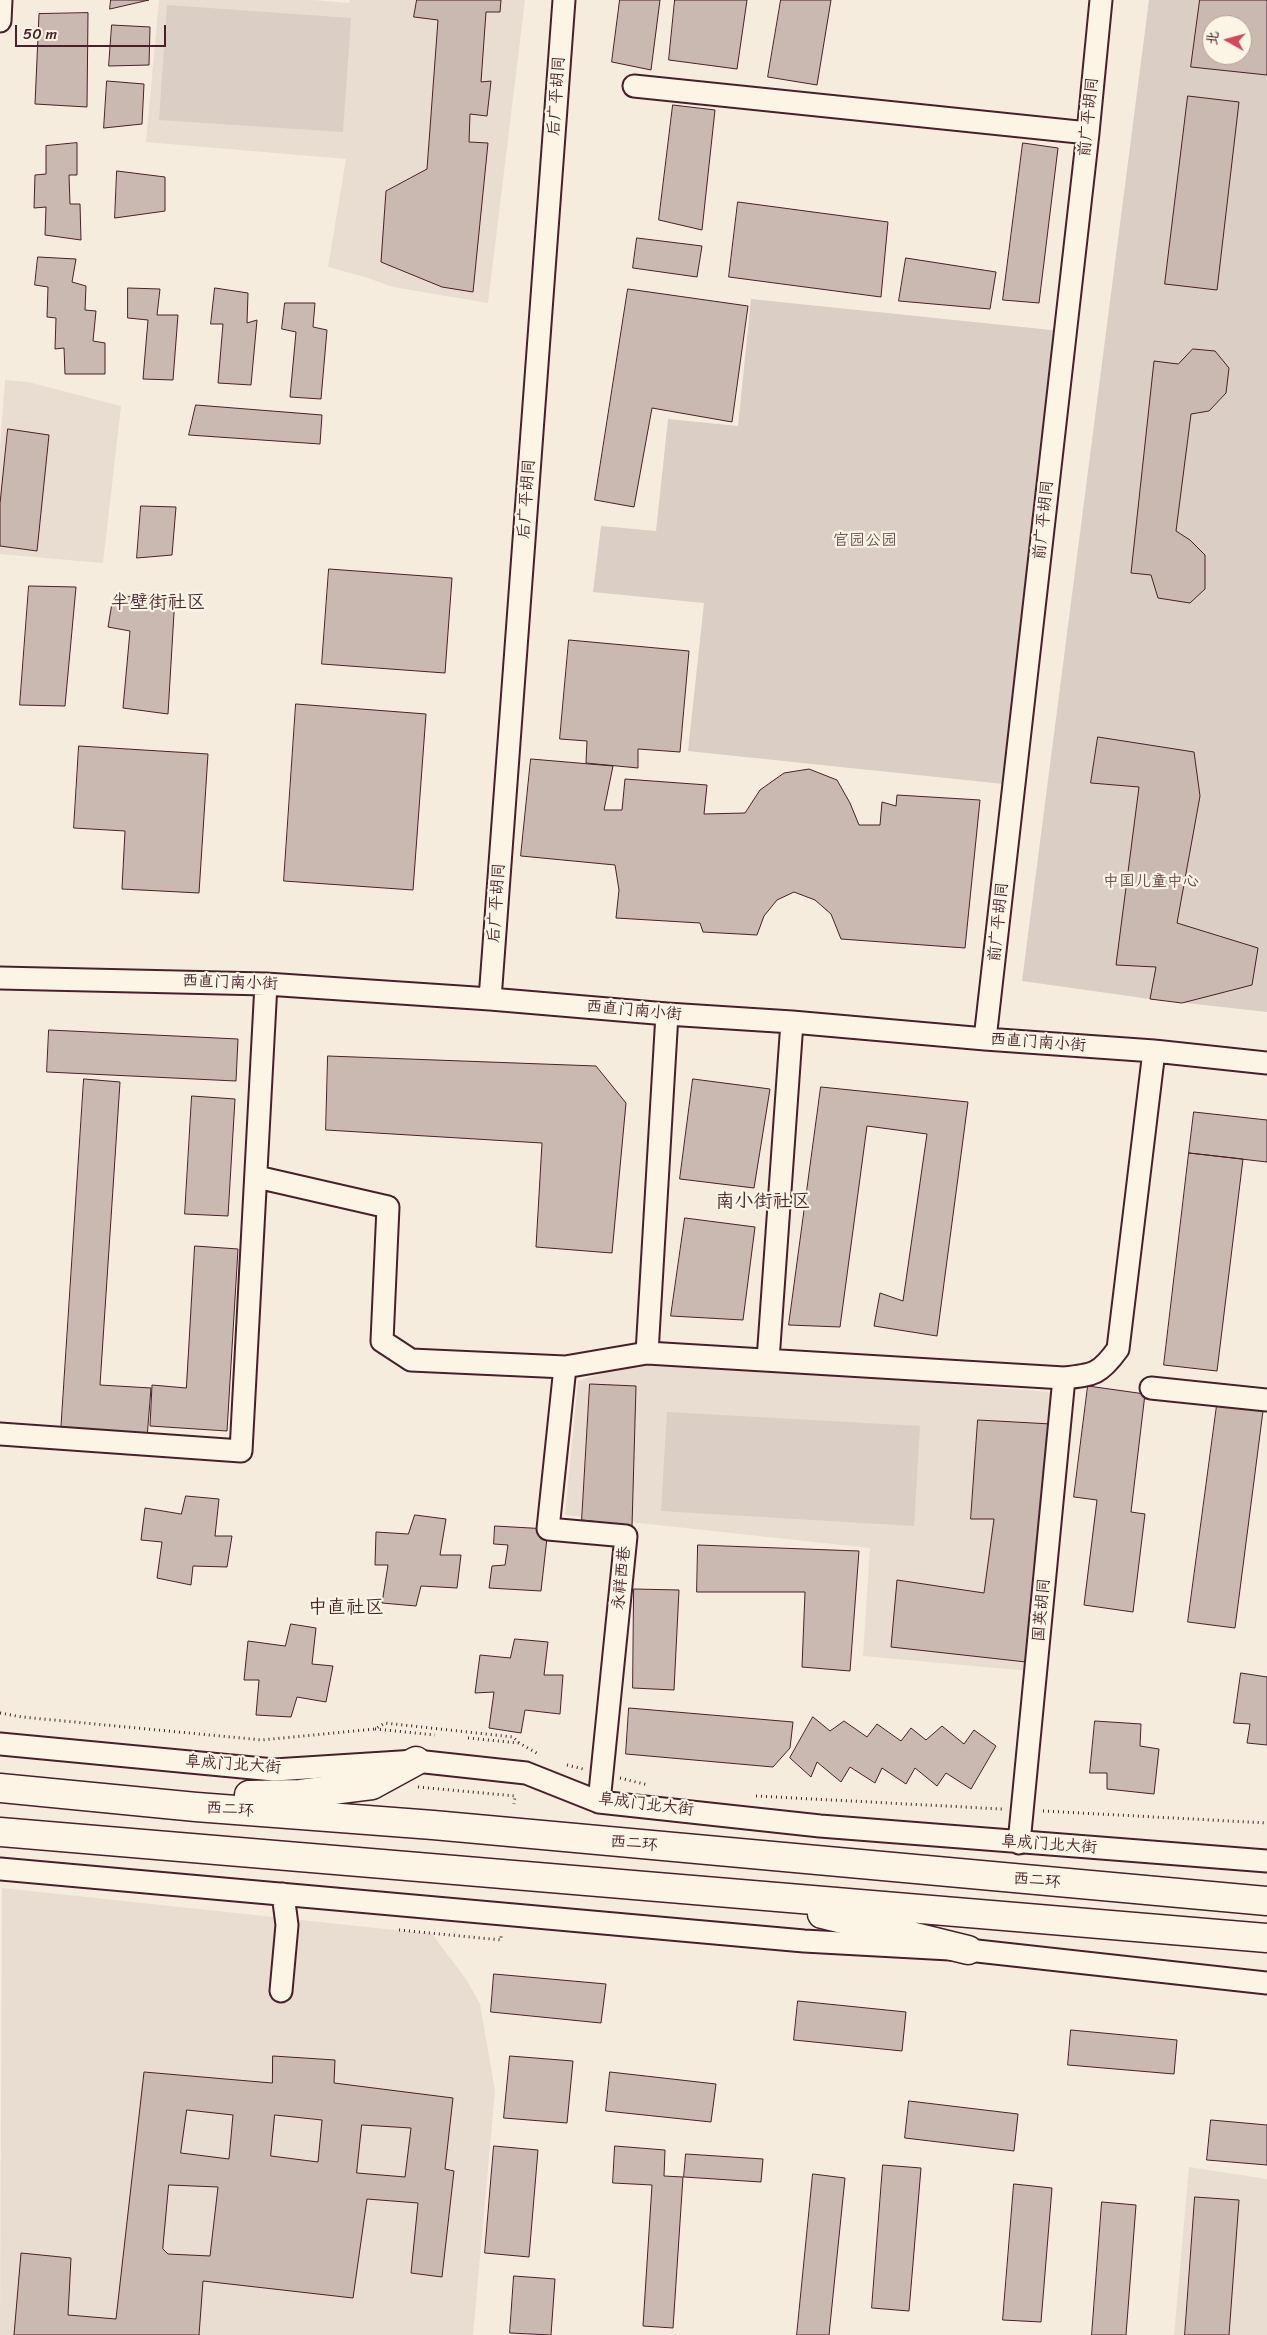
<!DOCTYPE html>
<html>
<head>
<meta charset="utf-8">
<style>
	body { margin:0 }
	#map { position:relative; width:1267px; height:2335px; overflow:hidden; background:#f5ecde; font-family:Sriracha,"LXGW WenKai TC",sans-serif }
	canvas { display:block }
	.north { position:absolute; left:1202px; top:15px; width:50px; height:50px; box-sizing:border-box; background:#fcf5e5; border:1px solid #b59f9b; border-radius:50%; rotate:277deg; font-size:14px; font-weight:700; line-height:20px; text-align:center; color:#4a1f2b }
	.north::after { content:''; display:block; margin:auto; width:18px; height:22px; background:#d1495b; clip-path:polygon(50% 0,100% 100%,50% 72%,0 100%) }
	.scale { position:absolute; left:15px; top:25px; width:151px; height:22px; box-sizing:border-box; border:2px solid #4a1f2b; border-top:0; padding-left:6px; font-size:15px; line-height:18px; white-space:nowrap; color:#4a1f2b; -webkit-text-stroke:4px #fcf5e5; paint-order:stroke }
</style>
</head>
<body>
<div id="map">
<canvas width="1267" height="2335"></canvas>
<div class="north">北</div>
<div class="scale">50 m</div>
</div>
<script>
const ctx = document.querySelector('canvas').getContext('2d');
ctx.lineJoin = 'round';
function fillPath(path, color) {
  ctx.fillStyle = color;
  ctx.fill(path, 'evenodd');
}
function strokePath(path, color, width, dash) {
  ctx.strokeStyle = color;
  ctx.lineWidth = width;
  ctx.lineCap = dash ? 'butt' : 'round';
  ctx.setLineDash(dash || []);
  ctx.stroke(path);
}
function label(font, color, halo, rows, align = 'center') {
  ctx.font = font + ' Sriracha,"LXGW WenKai TC",sans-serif';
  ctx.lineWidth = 4.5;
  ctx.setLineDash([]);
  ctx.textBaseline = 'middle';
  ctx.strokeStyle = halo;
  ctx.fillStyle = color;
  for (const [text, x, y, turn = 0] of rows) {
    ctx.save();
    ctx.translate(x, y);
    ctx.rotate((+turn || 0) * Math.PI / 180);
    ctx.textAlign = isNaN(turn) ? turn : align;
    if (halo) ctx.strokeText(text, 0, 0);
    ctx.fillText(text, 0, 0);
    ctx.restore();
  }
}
const built = new Path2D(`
	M159,0H314L349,3L350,0H525L488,303L393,287L365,277L328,267L346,159L146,142Z
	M5,380L28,382L121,406L103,563L0,554V447Z
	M644,1361L1053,1392L1029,1671L863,1656L870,1548L565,1515L578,1381Z
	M2,1888L432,1934L466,1979L480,2004L495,2091L473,2335H0Z
	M1189,2167L1267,2179V2335H1174Z`);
const green = new Path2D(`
	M1149,0H1267V1012L1150,999L1022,981ZM1212,25H1242V55H1212Z
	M167,5L351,18L343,132L159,120Z
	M751,299L1061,331L1013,785L688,751L704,603L593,592L601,526L656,531L668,419L738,426Z
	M667,1412L920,1426L914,1526L661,1511Z`);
const building = new Path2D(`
	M111,0H149L110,9Z
	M417,0H501L500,12H486L481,82L491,81L487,116L470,114L469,142L488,143L473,292L442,287L381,262L386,191L427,169L438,20L414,17Z
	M620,0H660L651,70L612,62Z
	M675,0H747L737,69L669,60Z
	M781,0H831L817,85L768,77Z
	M1200,0H1267V75L1191,67ZM1212,25H1242V55H1212Z
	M88,13L87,107L35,104L39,14Z
	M112,25L150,27L149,65L109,66Z
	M107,81L144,84L142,124L104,128Z
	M1188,96L1239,102L1217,290L1165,284Z
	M673,105L715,110L702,230L659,220Z
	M77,143V175H69L70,204H80L81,240L45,235L46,207L34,208L35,175L46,174V146Z
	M1023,143L1058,148L1039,303L1003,300Z
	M117,171L165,177V211L115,218Z
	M738,202L888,222L881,297L729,277Z
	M637,238L702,246L697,277L633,268Z
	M38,257L76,259L72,282L86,286L85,310L96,311L93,341L105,343V374H65L64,348L55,349L56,318L47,317L48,287L35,285Z
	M906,258L996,272L990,309L899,301Z
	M128,288L160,289L157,315H178L173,380L143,379L148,320L128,318Z
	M215,288L248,293L247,323L257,320L251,385L218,383L223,324H211Z
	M628,289L748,306L732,422L652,408L634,507L595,500Z
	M285,303H315L313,327L327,330L321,399L290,397L296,332L282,329Z
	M1193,349L1215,351L1229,368L1226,393L1209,411L1191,414L1176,531L1190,540L1205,555V589L1190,603L1158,598L1151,575L1131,573L1154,361L1178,364Z
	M196,405L322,415L320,444L189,435Z
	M8,429L49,435L37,551L0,546V504Z
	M141,506L176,507L172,555L137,558Z
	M329,569L452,578L445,673L322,664Z
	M29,586L76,587L65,706L20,705Z
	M175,596L168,714L123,708L130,631L108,627L113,597Z
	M569,640L689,651L680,752L638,749V768L586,763L587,741L560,739Z
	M296,704L426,714L413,890L284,881Z
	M1098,737L1194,752L1200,796L1177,923L1258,948L1252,985L1182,1003L1150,999L1156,967L1116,965L1139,787L1091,783Z
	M79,746L208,754L199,893L122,889L125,831L74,828Z
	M531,759L613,766L604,810H622L625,779L707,785L704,814L745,813L760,790L784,773L809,769L837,780L850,803L859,825H880L882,802L896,806L897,795L980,800L965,948L841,939L831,914L815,900L794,892L777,900L764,916L757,935L703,932L700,923L616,918L619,890L615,865L521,856Z
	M49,1030L238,1039L236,1081L47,1072Z
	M328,1056L596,1066L626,1103L612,1253L536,1247L542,1143L326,1130Z
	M84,1079L120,1082L100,1385L151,1388L147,1438L61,1432Z
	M693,1079L770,1089L754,1188L680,1179Z
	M821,1087L968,1102L937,1336L874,1326L880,1293L903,1301L927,1134L867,1126L840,1327L789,1325Z
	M192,1096L235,1099L228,1216L185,1214Z
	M1194,1112L1267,1120V1162L1189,1153Z
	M1189,1153L1243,1159L1217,1371L1164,1365Z
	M685,1218L755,1227L743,1320L671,1316Z
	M195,1246L238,1249L227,1431L150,1426L152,1385L186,1388Z
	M590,1384L636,1386L632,1526L582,1520Z
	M1088,1386L1145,1394L1131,1512L1145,1514L1133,1612L1084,1605L1097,1500L1074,1497Z
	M1217,1405L1263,1411L1235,1628L1188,1622Z
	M978,1420L1051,1424L1035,1663L891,1647L897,1580L984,1593L994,1519H971Z
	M186,1496L219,1499L215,1536H232L227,1567L193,1566L191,1585L157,1578L162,1542L141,1540L145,1508L181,1514Z
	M415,1515L446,1519L440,1555H461L457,1588L421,1586L416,1606L382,1603L388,1565H375L376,1532L408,1534Z
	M495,1526L548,1529L541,1591L489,1588L492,1566L505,1565L508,1545L494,1544Z
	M698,1545L859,1551L850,1671L802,1667L805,1592H697Z
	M634,1589L679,1590L674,1690L633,1688Z
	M291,1624L316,1628L312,1664L333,1666L326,1702L297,1697L291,1717L256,1715L259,1680H244L248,1641L285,1646Z
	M515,1639L548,1642L544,1675H563L560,1714L525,1710L521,1733L489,1728L494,1692L475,1693L480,1655L510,1658Z
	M1241,1673L1267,1677V1745L1247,1743L1250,1724L1234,1723Z
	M629,1708L793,1722L790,1748L773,1767L626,1754Z
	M813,1717L830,1731L844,1721L867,1737L877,1724L901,1741L911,1728L926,1740L942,1726L964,1744L974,1730L996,1746L971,1789L946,1773L937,1786L915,1768L906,1784L882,1768L875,1783L850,1767L841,1782L817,1762L811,1777L790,1758Z
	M1095,1721L1141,1724L1140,1746L1159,1749L1154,1794L1107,1789V1773H1090Z
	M494,1974L606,1984L601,2023L491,2012Z
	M798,2001L906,2012L902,2051L794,2040Z
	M1071,2030L1177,2040L1174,2074L1068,2065Z
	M273,2056L335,2060L334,2083L453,2098L445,2169L454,2171L442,2277L411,2273L418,2203L367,2199L353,2298L203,2281L199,2335H14L21,2253L71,2258L68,2315L116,2319L144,2072L272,2083ZM187,2110L233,2115L229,2159L181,2153ZM275,2115L322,2120L318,2162L271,2156ZM362,2125L411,2128L405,2177L357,2173ZM169,2185L218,2187L210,2256L168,2254L163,2249Z
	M510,2056L573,2061L567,2123L504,2118Z
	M610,2072L716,2084L711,2122L606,2111Z
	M909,2101L1018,2114L1014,2151L905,2138Z
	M1211,2120L1267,2125V2165L1207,2160Z
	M494,2146L538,2150L529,2257L485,2253Z
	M615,2146L665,2150L664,2176L683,2177L673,2328L643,2326L652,2185L613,2183Z
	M686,2154L763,2159L761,2182L684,2177Z
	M883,2165L921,2168L909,2311L872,2308Z
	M813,2174L845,2178L829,2335H797Z
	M1014,2184L1052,2188L1041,2322L1003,2320Z
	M1195,2197L1239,2200L1229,2335H1185Z
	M1102,2202L1136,2205L1126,2335H1092Z
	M514,2276L555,2279L551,2335L510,2333Z`);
const path = new Path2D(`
	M0,1713L22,1717L262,1740L375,1729L385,1723L513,1737L519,1743L540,1755
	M375,1729L435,1735
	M468,1738L519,1743
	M567,1765L583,1769
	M620,1778L648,1785
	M418,1787L515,1796L514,1804
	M756,1796L1002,1809
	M1043,1811L1267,1823
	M399,1930L501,1940V1934`);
const minor = new Path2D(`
	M0,21L1,0
	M634,86L1088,133
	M0,978L266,984L490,999L667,1014L792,1022L985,1039L1154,1051L1267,1063
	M490,999L564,0
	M985,1039L1088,133L1101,0
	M257,1177L388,1207L382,1341L411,1360L565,1367L647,1353L1064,1378C1094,1375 1100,1374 1118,1349L1154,1051
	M647,1353L667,1014
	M768,1360L792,1022
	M565,1367L548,1529L626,1536L599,1802
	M1151,1388L1267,1400
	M0,1434L241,1451L266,984
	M0,1744L274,1770L416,1761L526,1773L599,1802L820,1826L1267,1861
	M1019,1843L1064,1378
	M0,1869L804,1941L968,1950L1267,1983
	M281,1991L287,1925L283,1894`);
const highway = new Path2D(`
	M0,1788L196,1807L433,1825L1267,1901
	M249,1795L300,1794L372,1785L416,1761
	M0,1832L1267,1938
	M822,1914L968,1950`);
const streetNames = [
	["后广平胡同",557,96,-86],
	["前广平胡同",1089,117,-84],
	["后广平胡同",527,499,-86],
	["前广平胡同",1044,520,-84],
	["后广平胡同",497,903,-86],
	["前广平胡同",999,922,-84],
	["西直门南小街",230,983,2],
	["西直门南小街",634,1011,5],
	["西直门南小街",1038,1043,4],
	["永祥西巷",622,1578,-84],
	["国英胡同",1042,1610,-85],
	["阜成门北大街",233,1765,4],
	["阜成门北大街",646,1805,7],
	["西二环",230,1810,4],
	["西二环",634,1844,5],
	["阜成门北大街",1049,1845,4],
	["西二环",1037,1881,5]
];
const parkNames = [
	["官园公园",865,541],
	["中国儿童中心",1151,882]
];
const quarterNames = [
	["半壁街社区",158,603],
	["南小街社区",763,1202],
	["中直社区",346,1608]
];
fillPath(built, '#e8ddd0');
fillPath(green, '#dbcec4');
fillPath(building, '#cab9b1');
strokePath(building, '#4a1f2b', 1);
strokePath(minor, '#4a1f2b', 25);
strokePath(highway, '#4a1f2b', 31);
strokePath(path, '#4a1f2b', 3, [1, 4]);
strokePath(minor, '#fcf5e5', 21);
strokePath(highway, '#fcf5e5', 28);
label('16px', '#4a1f2b', '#fcf5e5', streetNames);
label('16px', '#6e4b51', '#fcf5e5', parkNames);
label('19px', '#4a1f2b', '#fcf5e5', quarterNames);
</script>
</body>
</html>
